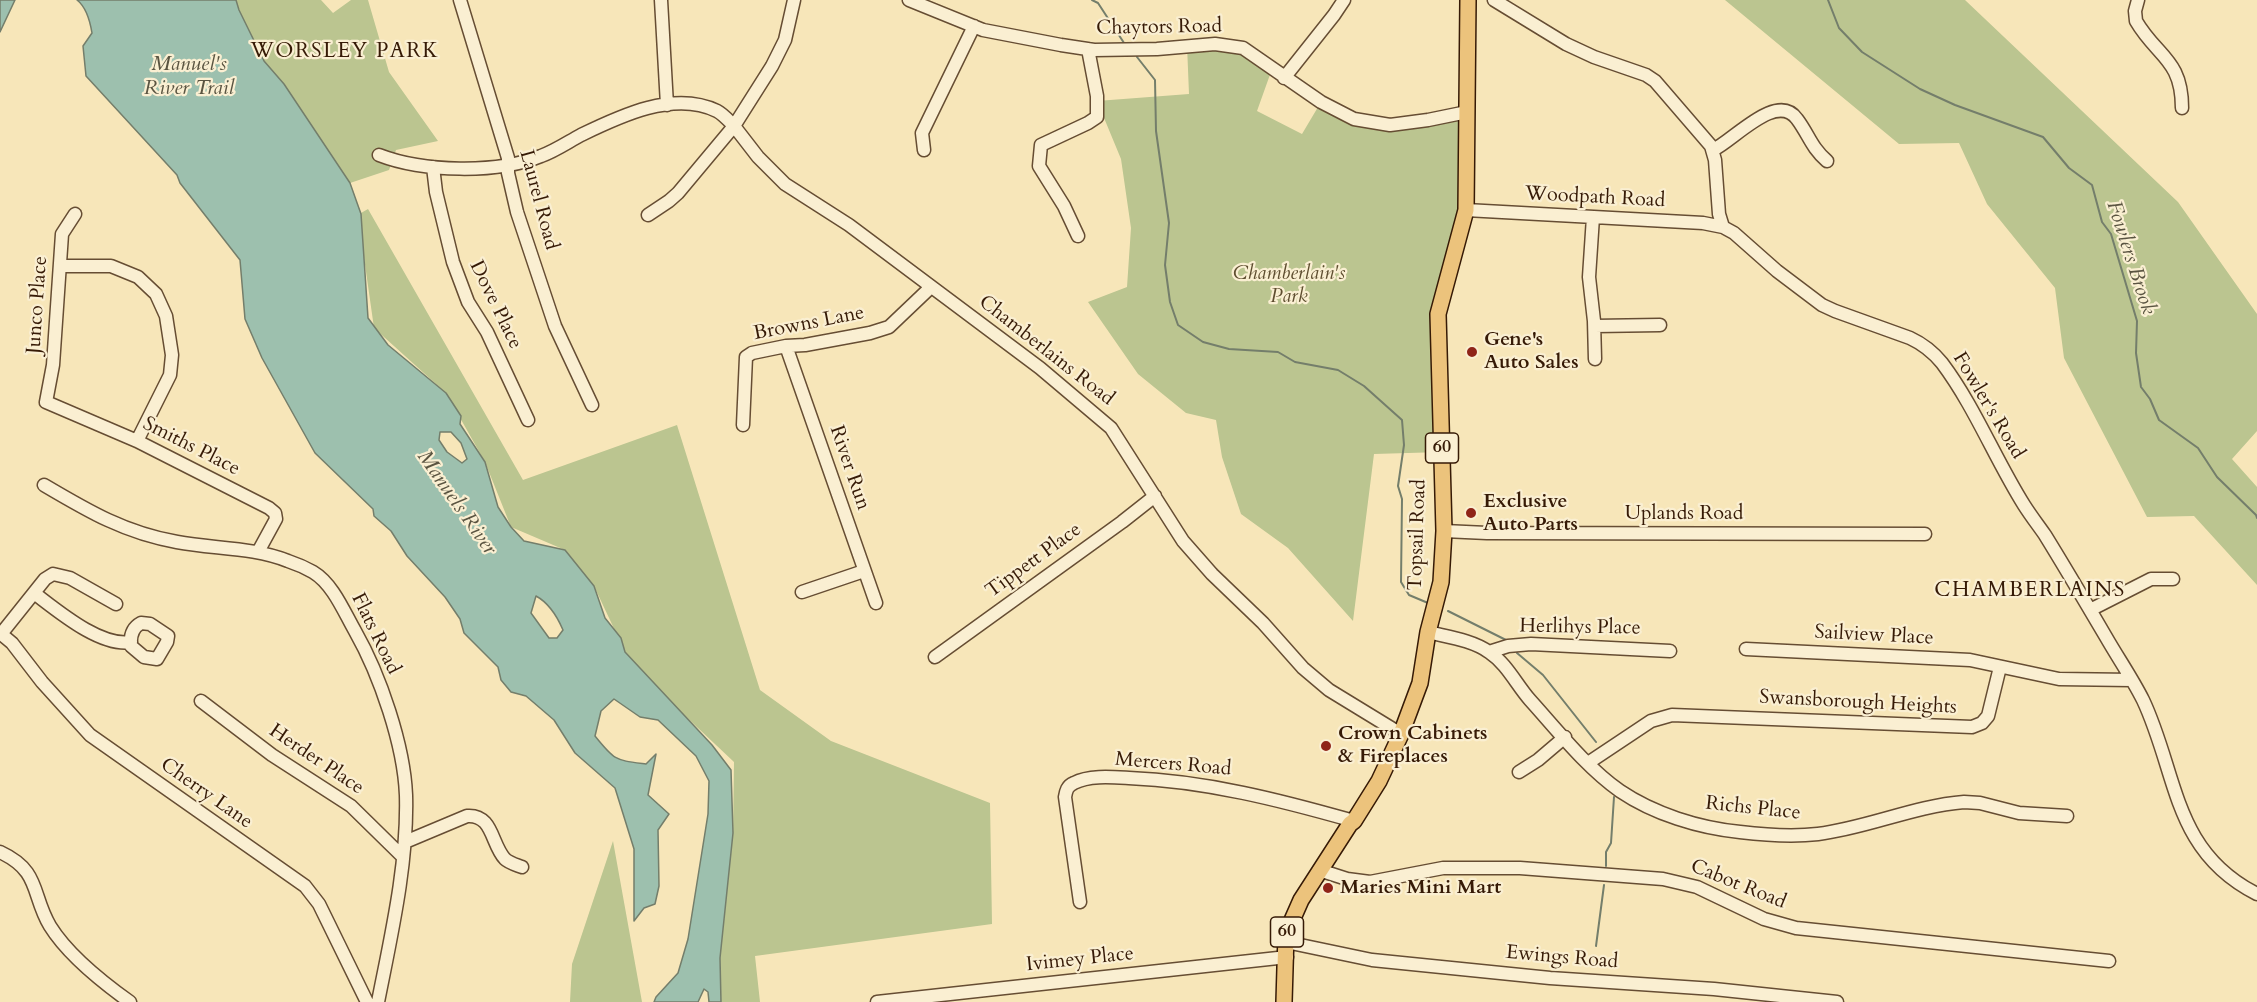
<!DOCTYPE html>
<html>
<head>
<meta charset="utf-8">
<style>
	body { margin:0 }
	canvas { display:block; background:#f7e6b9 }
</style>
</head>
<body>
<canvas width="2257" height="1002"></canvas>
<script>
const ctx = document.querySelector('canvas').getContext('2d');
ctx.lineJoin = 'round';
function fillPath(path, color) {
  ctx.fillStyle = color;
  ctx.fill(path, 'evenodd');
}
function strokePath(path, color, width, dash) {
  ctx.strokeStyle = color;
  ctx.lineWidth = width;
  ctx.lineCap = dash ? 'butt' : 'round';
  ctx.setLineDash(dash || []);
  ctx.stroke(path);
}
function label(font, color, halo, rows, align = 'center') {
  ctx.font = font + ' Cardo,serif';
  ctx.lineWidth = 4.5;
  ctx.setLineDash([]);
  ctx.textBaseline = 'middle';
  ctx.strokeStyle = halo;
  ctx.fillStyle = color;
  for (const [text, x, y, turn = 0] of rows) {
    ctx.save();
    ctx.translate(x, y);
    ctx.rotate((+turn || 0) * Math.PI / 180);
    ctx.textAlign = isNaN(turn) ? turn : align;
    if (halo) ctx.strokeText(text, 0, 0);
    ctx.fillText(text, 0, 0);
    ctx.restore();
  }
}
const green = new Path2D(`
	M236,0H321L333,13L351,0H368L389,72L438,141L396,150L389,170L350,183L284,84L264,61L239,10Z
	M1725,0H1965L2178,202L2257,314V431L2232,459L2257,487V585L2194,516L2147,517L2064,358L2055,288L1987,204L1959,143L1899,144Z
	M1187,45L1243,48L1272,69L1257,111L1302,134L1321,102L1390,125L1467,112L1466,210L1438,314L1442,452L1374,454L1353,621L1288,548L1241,514L1222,457L1216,420L1186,413L1138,374L1088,302L1127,287L1131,228L1121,159L1097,101L1189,94Z
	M356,201L361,213L368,209L523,480L677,425L760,690L831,741L990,803L992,924L755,956L760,1002H721L720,958L733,833L734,762L681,712L625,652L594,586L565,550L511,527L485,462L446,393L374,328Z
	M613,841L642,1002H570L572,964Z`);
const water = new Path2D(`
	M0,0H15L0,32Z
	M77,0H236L239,10L264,61L284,84L350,183L361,214L368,318L388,345L446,393L461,416L460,424L485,462L498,507L511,527L524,541L565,550L594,586L605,618L621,638L625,652L712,745L731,770L733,833L720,958L721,1002H709L708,992L704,989L698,1002H654L656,997L678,973L688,939L708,814L709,781L696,756L658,720L640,717L614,699L601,711L595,736C615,761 615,760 646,764L656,754L648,795L669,814L658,830L659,886L655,904L644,908L634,921V849L615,788L575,753L554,720L526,696L511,692L501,680L498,667L464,633L460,619L445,597L407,556L391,531L374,516L373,509L315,453L262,358L245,319L240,260L180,183L177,175L86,76L83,46L92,33C90,21 86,7 77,0ZM440,432H451L461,443L467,459L462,463L447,452L439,440ZM536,596C549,603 557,616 563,630L557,638H549L531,613Z`);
const stream = new Path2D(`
	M1092,0L1098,3L1126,46
	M1828,0L1839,28L1862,52L1920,89L1955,105L2043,137L2069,168L2092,185L2102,222L2111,234L2137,321L2136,353L2141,387L2150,399L2159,420L2198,448L2217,477L2256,515L2257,518
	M1137,57L1155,80L1156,131L1169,223L1165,265L1170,302L1178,325L1203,342L1229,349L1278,352L1295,362L1338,370L1364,386L1402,420L1404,445L1398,486L1402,499L1401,582L1409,595L1428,603
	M1448,611L1508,641
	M1517,653L1543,675L1596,742
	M1606,866V852L1611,843L1614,797
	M1596,946L1604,885`);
const minor = new Path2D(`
	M460,0L508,158V173L517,212L555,326L592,405
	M661,0L667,105
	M794,0L785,40L772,66L734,126L758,157L785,184L849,225L1040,368L1111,428L1183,541L1212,574L1263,623L1303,668L1329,690L1401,734
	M909,0L983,30L1061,45L1094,50L1157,49L1215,44L1243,48L1321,102L1354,119L1390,125L1428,120L1467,112
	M1494,0L1566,44L1594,57L1646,75L1655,81L1711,146L1715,160L1719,214L1723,227L1734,233L1777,271L1822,305L1835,311L1910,338C1923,344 1933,352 1942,363C1975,407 1995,459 2024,505C2031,516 2038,525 2045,535C2066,569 2086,603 2106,637C2118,658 2132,678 2143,700C2178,774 2172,851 2257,894
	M2138,0L2135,11L2136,21C2157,57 2182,59 2182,108
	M1284,78L1334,15L1344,0
	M924,150L922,133L974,26
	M1713,150C1734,140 1777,91 1797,119C1809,135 1811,147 1827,161
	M379,155C423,172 497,174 541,156C555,151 568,142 581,135C620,116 674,90 717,111C723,114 729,121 734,126L678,193L669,201L648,215
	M433,167L436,192L453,262L468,302L487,332L528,420
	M1466,210L1703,223L1723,227
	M75,214L62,234L53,365L46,402L137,441L269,508L275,513L276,519L258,552
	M1593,217L1589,277L1594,321L1595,359
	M1078,236L1064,206L1039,166L1041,145L1088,123L1097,117V96L1088,49
	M60,266H111L138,277L156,294L166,316L172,355L170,375L137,441
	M1595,326L1660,325
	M786,346L876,603
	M743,425L746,357L752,353L786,346L805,345L870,333L889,327L931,287
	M44,485C88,511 125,533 177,542C214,549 253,547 288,561C297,564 306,568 313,572C333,584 344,612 355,631C380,675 404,745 406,795C408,863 391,936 378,1002
	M1444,531L1487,533L1925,534
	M802,592L864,571
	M34,593C58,611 100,647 131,642
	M2090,610L2151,579H2173
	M141,623L150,624L168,636L167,642L157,659L144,657L131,646C130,637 132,628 141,623Z
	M1428,632C1448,637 1472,640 1489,652C1507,664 1516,684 1530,700C1558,731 1586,767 1620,791C1654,814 1699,828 1740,832C1765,835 1792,837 1818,834C1867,828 1914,806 1964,802L1980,803L2019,813L2067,816
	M0,633L12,643L42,682L90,735L305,886L319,904L367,1002
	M1,634L45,579L53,574L70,578L116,604
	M1746,649L1970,660L2059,679L2132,680
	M1489,652L1508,646L1531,644L1670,651
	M935,657L1122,522L1155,496
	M201,701L272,755L351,806L403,857
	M1588,763L1651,721L1672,715L1972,727L1982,723L1988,716L2000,667
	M1519,772L1538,760L1565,737
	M405,842L467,816C493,814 491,844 505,859C509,863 517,865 522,867
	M0,852C41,871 31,894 50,926C68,955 102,982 130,1002
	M1319,870L1347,879L1370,882L1443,868H1520L1663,879L1697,887L1764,919L1796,928L2109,961
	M1080,902L1065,797C1066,791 1067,786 1074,783C1089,775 1112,777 1129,778C1206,781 1280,800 1354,821
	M1286,942L1372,960L1550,978L1714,989L1837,1002
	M877,1002L1287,957`);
const major = new Path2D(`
	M1284,1002L1286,934L1301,900L1350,824L1354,821L1379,781L1401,734L1420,683L1428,632L1441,582L1444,531L1438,314L1466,210L1468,0`);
const markers = [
	[1472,352,6,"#8f2418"],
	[1471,513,6,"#8f2418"],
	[1326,746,6,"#8f2418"],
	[1328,888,6,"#8f2418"]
];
const shields = [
	[1442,448,33],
	[1287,932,33]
];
const shieldNames = [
	["60",1442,448],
	["60",1287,932]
];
const streetNames = [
	["Chaytors Road",1159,28,-1],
	["Woodpath Road",1595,198,3],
	["Laurel Road",538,200,75],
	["Junco Place",38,305,-86],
	["Dove Place",495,305,64],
	["Browns Lane",809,324,-11],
	["Chamberlains Road",1046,351,38],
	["Fowler's Road",1988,406,59],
	["Smiths Place",191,447,27],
	["River Run",849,468,71],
	["Uplands Road",1684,514],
	["Topsail Road",1418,535,-88],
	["Tippett Place",1034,561,-36],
	["Herlihys Place",1580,628,1],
	["Flats Road",375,634,64],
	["Sailview Place",1874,636,3],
	["Swansborough Heights",1858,703,3],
	["Herder Place",316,760,34],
	["Mercers Road",1173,765,5],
	["Cherry Lane",206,794,35],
	["Richs Place",1753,809,6],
	["Cabot Road",1738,885,22],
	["Ewings Road",1562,958,5],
	["Ivimey Place",1080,960,-6]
];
const parkNames = [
	["Chamberlain's",1289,274],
	["Park",1289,297]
];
const poiNames = [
	["Gene's",1484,340],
	["Auto Sales",1484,363],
	["Exclusive",1483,502],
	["Auto Parts",1483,525],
	["Crown Cabinets",1338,734],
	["& Fireplaces",1338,757],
	["Maries Mini Mart",1340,888]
];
const neighbourhoodNames = [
	["WORSLEY PARK",345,52],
	["CHAMBERLAINS",2030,591]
];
const waterNames = [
	["Manuel's",189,65],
	["River Trail",189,89],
	["Fowlers Brook",2130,258,72],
	["Manuels River",456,503,55]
];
fillPath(green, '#bbc590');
fillPath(water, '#9dc0ae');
strokePath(water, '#747e6b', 1.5);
strokePath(stream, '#747e6b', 2);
strokePath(minor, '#664d33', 15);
strokePath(major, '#361a06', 18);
strokePath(minor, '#faefd2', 12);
strokePath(major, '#ecc37c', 15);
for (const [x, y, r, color] of markers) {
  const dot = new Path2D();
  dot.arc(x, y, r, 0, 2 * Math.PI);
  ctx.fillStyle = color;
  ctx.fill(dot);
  strokePath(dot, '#faefd2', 2);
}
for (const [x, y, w] of shields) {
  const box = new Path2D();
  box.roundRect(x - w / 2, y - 15, w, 30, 4.5);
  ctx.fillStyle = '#faefd2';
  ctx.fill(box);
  strokePath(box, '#361a06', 1.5);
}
label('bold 18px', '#361a06', null, shieldNames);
label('20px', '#361a06', '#faefd2', streetNames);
label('italic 20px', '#5e4d2f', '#faefd2', parkNames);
label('bold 20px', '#361a06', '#faefd2', poiNames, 'left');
ctx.letterSpacing = '1.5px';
label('21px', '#361a06', '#faefd2', neighbourhoodNames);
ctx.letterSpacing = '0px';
label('italic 21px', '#5a5441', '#faefd2', waterNames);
</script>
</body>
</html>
